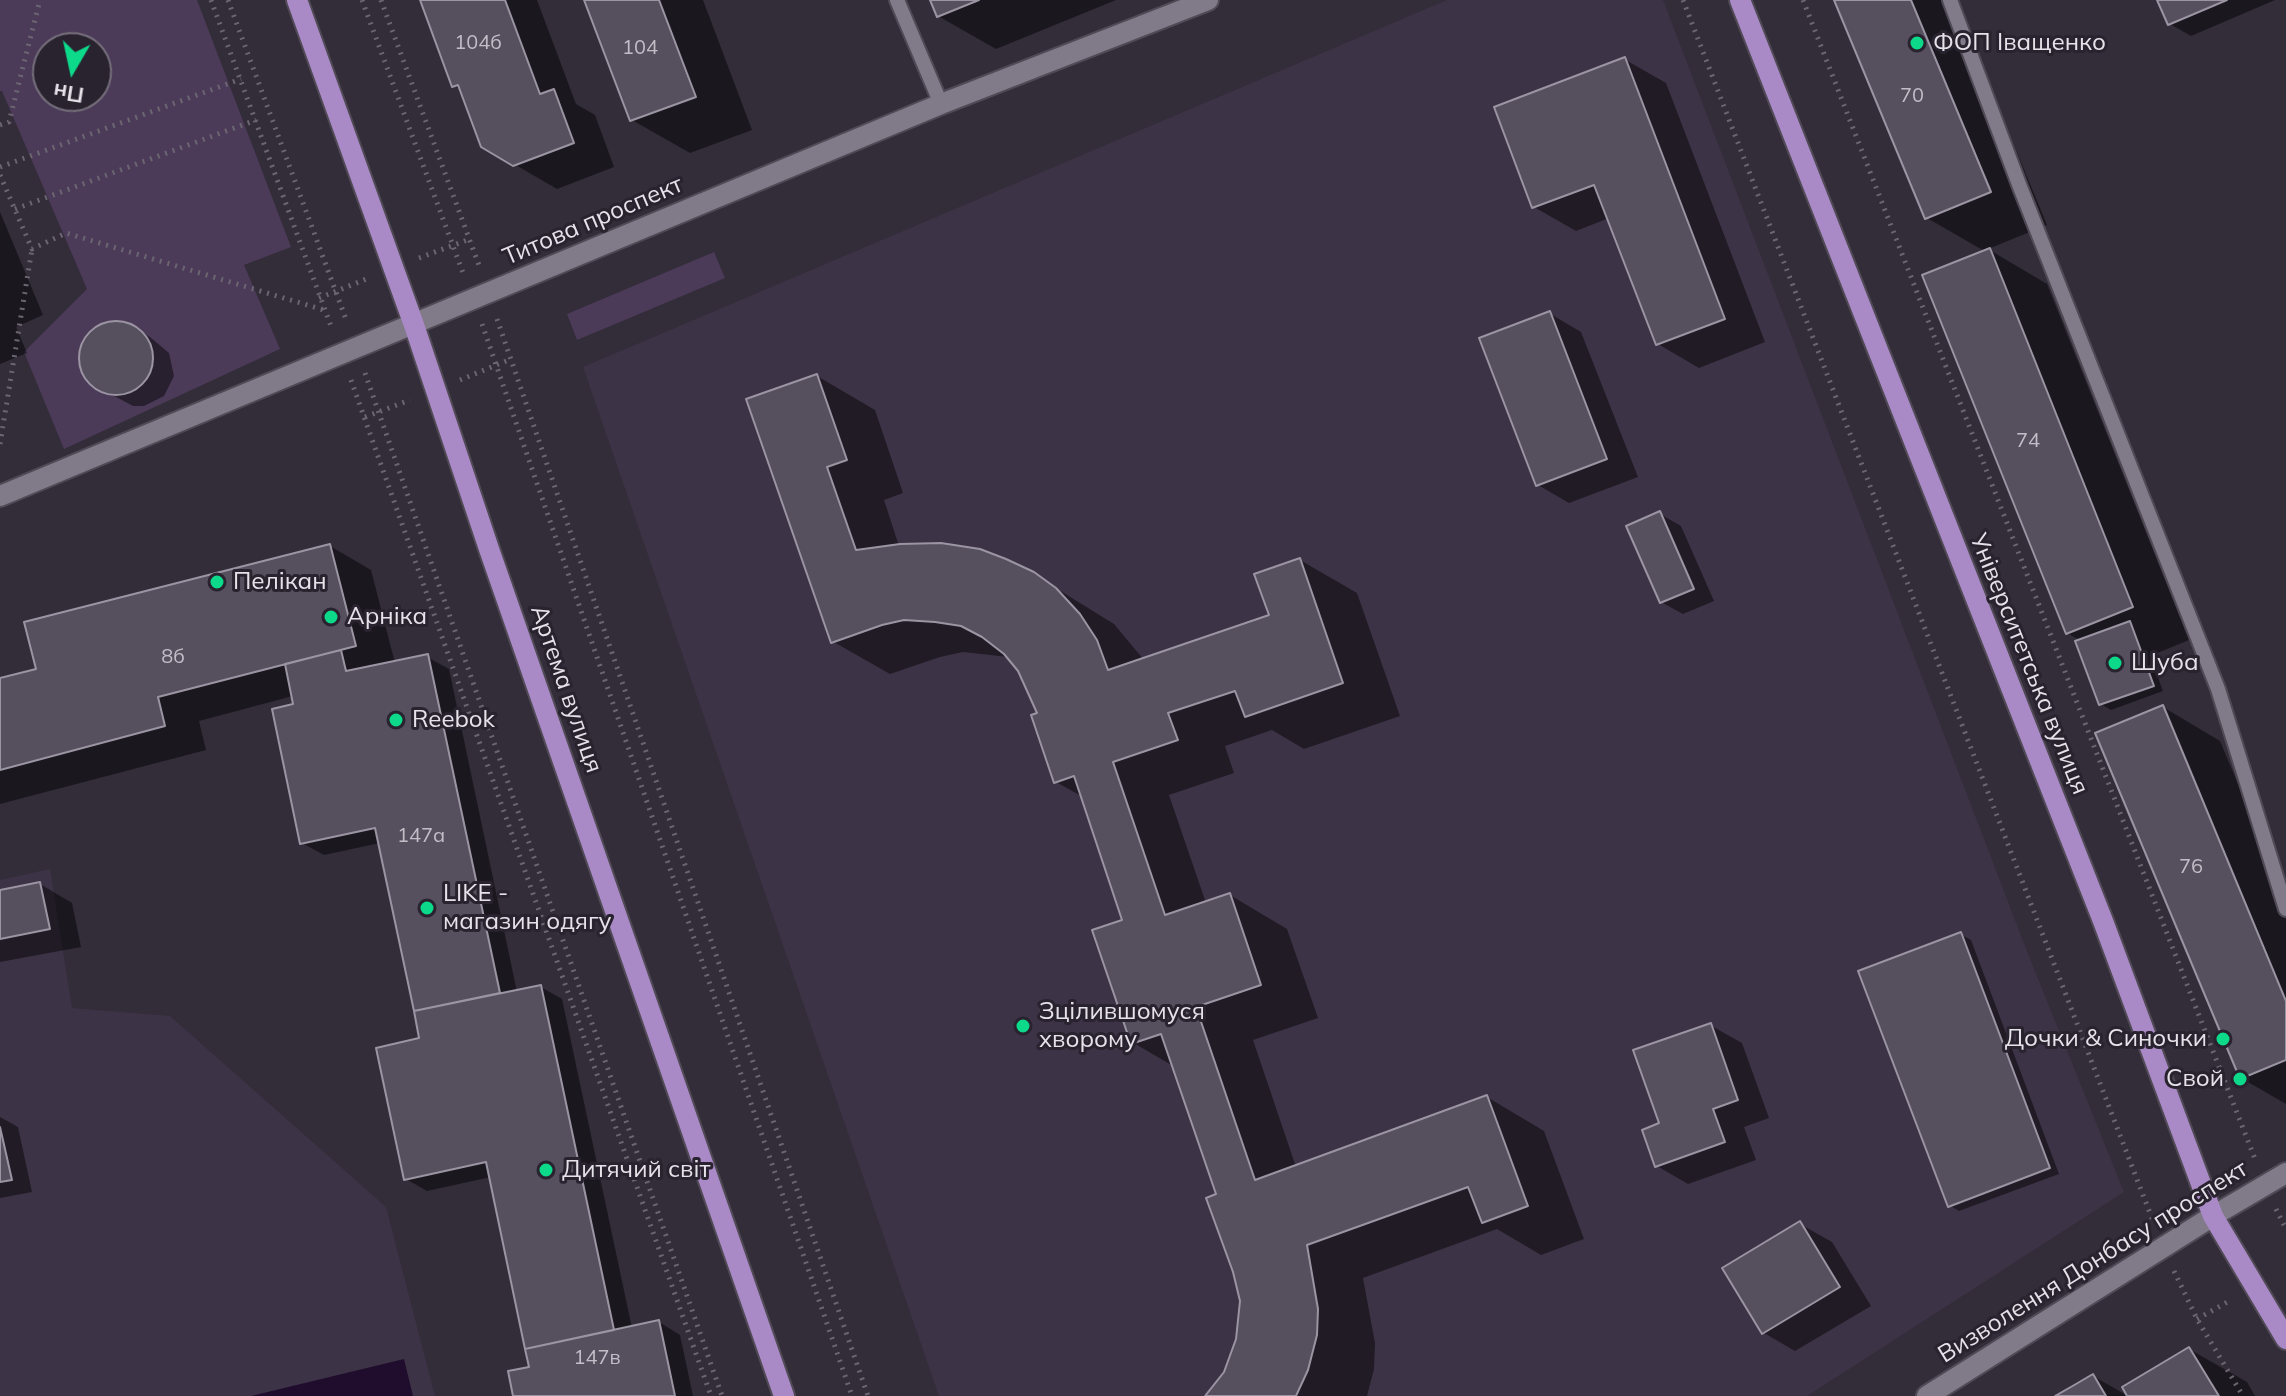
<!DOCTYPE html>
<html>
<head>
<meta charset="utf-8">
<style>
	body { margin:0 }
	#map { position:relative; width:2286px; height:1396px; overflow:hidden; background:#332c39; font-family:Mulish,sans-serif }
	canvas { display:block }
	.north { position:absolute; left:32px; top:32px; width:80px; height:80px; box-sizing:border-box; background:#29222f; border:2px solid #756f7a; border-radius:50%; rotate:189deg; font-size:22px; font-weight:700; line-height:32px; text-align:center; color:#e6e2ea }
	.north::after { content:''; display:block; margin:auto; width:28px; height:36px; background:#0cd98a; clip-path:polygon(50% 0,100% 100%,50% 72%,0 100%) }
</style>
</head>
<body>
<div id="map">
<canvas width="2286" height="1396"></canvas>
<div class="north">Пн</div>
</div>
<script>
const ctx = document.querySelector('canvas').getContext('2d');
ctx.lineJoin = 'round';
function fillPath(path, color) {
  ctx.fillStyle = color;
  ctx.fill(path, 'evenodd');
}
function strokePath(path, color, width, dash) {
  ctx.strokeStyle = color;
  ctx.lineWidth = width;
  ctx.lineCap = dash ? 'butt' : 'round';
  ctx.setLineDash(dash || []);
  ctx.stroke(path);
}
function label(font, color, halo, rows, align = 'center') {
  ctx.font = font + ' Mulish,sans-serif';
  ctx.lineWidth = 6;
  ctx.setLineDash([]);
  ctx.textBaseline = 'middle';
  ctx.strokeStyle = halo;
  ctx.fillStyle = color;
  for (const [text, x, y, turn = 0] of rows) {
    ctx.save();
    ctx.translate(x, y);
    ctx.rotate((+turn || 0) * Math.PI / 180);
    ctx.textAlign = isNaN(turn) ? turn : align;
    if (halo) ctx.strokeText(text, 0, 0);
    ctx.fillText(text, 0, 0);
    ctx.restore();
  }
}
const built = new Path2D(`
	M1447,0H1663L2028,954L2124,1192L1807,1396H939L583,367Z
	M50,869L72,1008L170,1016L386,1207L435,1396H0V880Z`);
const green = new Path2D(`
	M0,0H197L291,247L244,265L280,349L64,449L24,352L87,289L2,91H0ZM96,48V96H48V48Z
	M714,252L725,278L577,340L567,314Z`);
const water = new Path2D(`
	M404,1359L413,1396H251Z`);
const shadow = new Path2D(`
	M422,0H537L576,104L595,115L614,167L557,189L483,146L462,90L454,86Z
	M587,0H703L752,130L690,153L632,120Z
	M932,0H1116L996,49L938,16Z
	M1836,0H1954L2047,225L1988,249L2047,284L2189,640L2150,656L2163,691L2111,710L2101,704L2081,641L2067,633L1986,252L1927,218Z
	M2159,0H2275L2191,36L2170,24Z
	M1624,59L1666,83L1765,342L1699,368L1658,344L1609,218L1576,231L1534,207Z
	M0,212L43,315L16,327L27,353L0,364Z
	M1549,313L1581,332L1638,477L1569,503L1538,485Z
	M104,324H128L150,337L169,353L174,376L164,396L144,406H133L90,383L83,373L81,350L85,339Z
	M817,376L875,410L903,493L884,500L899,546L1033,574L1114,624L1144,660L1271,616L1300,560L1357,593L1400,716L1304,749L1272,730L1225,746L1234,773L1169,795L1206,903L1230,895L1287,929L1318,1018L1253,1040L1296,1167L1487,1097L1544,1131L1584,1239L1541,1255L1497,1229L1363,1278L1375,1343L1374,1369L1367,1396H1209L1226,1373L1238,1339L1242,1301L1218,1196L1173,1066L1132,1042L1125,921L1083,797L1056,782L1039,714L1020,670L1008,657L963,652L940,657L890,674L832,641Z
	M1660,514L1681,526L1714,601L1683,614L1661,602Z
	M330,546L371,570L395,663L427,657L449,669L517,992L541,987L562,999L632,1328L659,1322L680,1335L693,1396H515L531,1369L491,1177L427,1191L406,1179L422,1040L380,843L324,855L302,843L293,696L199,721L206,750L0,804V680L38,670Z
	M2163,707L2220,741L2286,899V1104L2241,1078Z
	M40,884L72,903L81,947L0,962V892Z
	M1960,934L1971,940L2059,1174L1959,1211L1949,1205Z
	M1710,1025L1742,1043L1769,1118L1744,1127L1756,1160L1688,1184L1657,1166L1662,1124Z
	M0,1117L18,1127L32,1192L0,1198Z
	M1800,1224L1832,1242L1871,1306L1795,1351L1764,1333Z
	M2189,1349L2247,1382L2255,1396H2129Z
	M2093,1376L2128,1396H2059Z`);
const building = new Path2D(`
	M420,0H505L540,94L554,89L574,143L513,166L481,147L458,85L452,87Z
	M584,0H659L696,97L630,121Z
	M930,0H979L937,17Z
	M1834,0H1911L1991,192L1925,219Z
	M2157,0H2227L2168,25Z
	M1625,57L1725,319L1656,345L1594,185L1532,208L1494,107Z
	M1990,248L2133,607L2066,634L1922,275Z
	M1550,311L1607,459L1536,486L1479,338Z
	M79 358a37 37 0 1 1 74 0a37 37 0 1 1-74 0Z
	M817,374L847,460L827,467L856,550L900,544L941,543L980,549L1006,559L1034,572L1056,588L1080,614L1097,640L1108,670L1269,615L1254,574L1300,558L1343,683L1245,717L1235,691L1168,713L1178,740L1113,762L1165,915L1230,893L1261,985L1196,1007L1255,1180L1487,1095L1528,1206L1482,1223L1468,1187L1307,1245L1318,1309L1317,1335L1308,1370L1296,1396H1205L1224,1372L1236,1339L1240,1301L1233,1272L1206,1198L1216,1194L1161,1034L1131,1044L1092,930L1122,920L1074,776L1054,783L1031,715L1037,713L1018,671L1004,654L982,637L961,626L935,622L904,620L882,625L831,643L746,399Z
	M1660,511L1694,589L1660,603L1626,526Z
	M330,544L356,646L158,697L165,726L0,770V678L36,669L24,622Z
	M2130,621L2154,686L2099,705L2075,641Z
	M341,650L346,671L428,654L500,993L414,1011L375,828L300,844L272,709L293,704L285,664Z
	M2163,705L2286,1001V1060L2240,1079L2095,733Z
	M40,882L50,929L0,939V890Z
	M1961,932L2050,1168L1948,1207L1858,971Z
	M541,985L614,1330L525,1349L486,1162L404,1180L376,1048L419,1038L414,1011Z
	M1711,1023L1738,1100L1713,1109L1725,1142L1655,1167L1642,1130L1659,1123L1633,1050Z
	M0,1127L12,1180L0,1182Z
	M1800,1221L1840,1287L1762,1334L1722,1268Z
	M659,1320L675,1396H513L508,1371L529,1367L525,1349Z
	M2189,1347L2219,1396H2127L2122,1387Z
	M2093,1374L2106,1396H2055L2076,1384Z`);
const path = new Path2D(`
	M211,0L332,329
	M228,0L347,322
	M362,0L463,273
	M381,0L480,268
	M1683,0L2153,1221
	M1803,0L2255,1159
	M0,125L9,122L40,0
	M0,167L241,79
	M0,175L32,249L66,233L324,310
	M15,209L256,120
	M419,258L470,239
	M319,298L369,278
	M497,319L868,1396
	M482,324L852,1396
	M365,373L722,1396
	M351,380L711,1396
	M460,380L511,359
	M365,417L410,400
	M0,444L32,249
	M2276,1209L2286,1229
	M2174,1271L2197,1319L2243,1396
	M2197,1319L2231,1300`);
const lane = new Path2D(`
	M897,0L941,104
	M1950,0L2020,187L2218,689L2286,909`);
const street = new Path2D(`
	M1927,1396L2213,1216L2286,1173`);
const secondary = new Path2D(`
	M0,496L941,104L1208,0`);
const primary = new Path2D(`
	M297,0L414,325L489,549L784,1396
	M1740,0L2103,921L2213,1216L2286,1339`);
const markers = [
	[1917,43,8,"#0cd98a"],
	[217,582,8,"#0cd98a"],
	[331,617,8,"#0cd98a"],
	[2115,663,8,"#0cd98a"],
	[396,720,8,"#0cd98a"],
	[427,908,8,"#0cd98a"],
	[1023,1026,8,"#0cd98a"],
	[2223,1039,8,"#0cd98a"],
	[2240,1079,8,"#0cd98a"],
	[546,1170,8,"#0cd98a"]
];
const numberNames = [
	["104б",478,43],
	["104",640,48],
	["70",1912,96],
	["74",2028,441],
	["8б",173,657],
	["147а",421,836],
	["76",2191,867],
	["147в",597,1358]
];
const poiNames = [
	["ФОП Іващенко",1933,43],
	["Пелікан",233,582],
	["Арніка",347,617],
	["Шуба",2131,663],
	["Reebok",412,720],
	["LIKE -",443,894],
	["магазин одягу",443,922],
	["Зцілившомуся",1039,1012],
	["хворому",1039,1040],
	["Дочки & Синочки",2207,1039,"right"],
	["Свой",2224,1079,"right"],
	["Дитячий світ",562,1170]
];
const streetNames = [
	["Титова проспект",593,221,-23],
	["Університетська вулиця",2029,664,68],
	["Артема вулиця",566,689,71],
	["Визволення Донбасу проспект",2093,1262,-32]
];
fillPath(built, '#3d3346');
fillPath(green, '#4b3b59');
fillPath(water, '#200d2e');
fillPath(shadow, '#0007');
fillPath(building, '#564f5d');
strokePath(building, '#9b94a3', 2);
strokePath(lane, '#4f4a55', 18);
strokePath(street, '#4f4a55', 24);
strokePath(secondary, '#4f4a55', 24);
strokePath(primary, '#4f4a55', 24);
strokePath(path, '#6b6571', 5, [2, 6]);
strokePath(lane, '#817a89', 14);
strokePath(street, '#817a89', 20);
strokePath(secondary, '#817a89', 20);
strokePath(primary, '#aa8ac6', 20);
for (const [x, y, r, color] of markers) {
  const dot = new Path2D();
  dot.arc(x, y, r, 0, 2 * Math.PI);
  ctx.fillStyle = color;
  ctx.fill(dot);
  strokePath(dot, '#29222f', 3);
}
label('20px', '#c2bdc7', null, numberNames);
label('24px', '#e6e2ea', '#29222f', poiNames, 'left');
label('24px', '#e6e2ea', '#29222f', streetNames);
</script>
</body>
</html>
